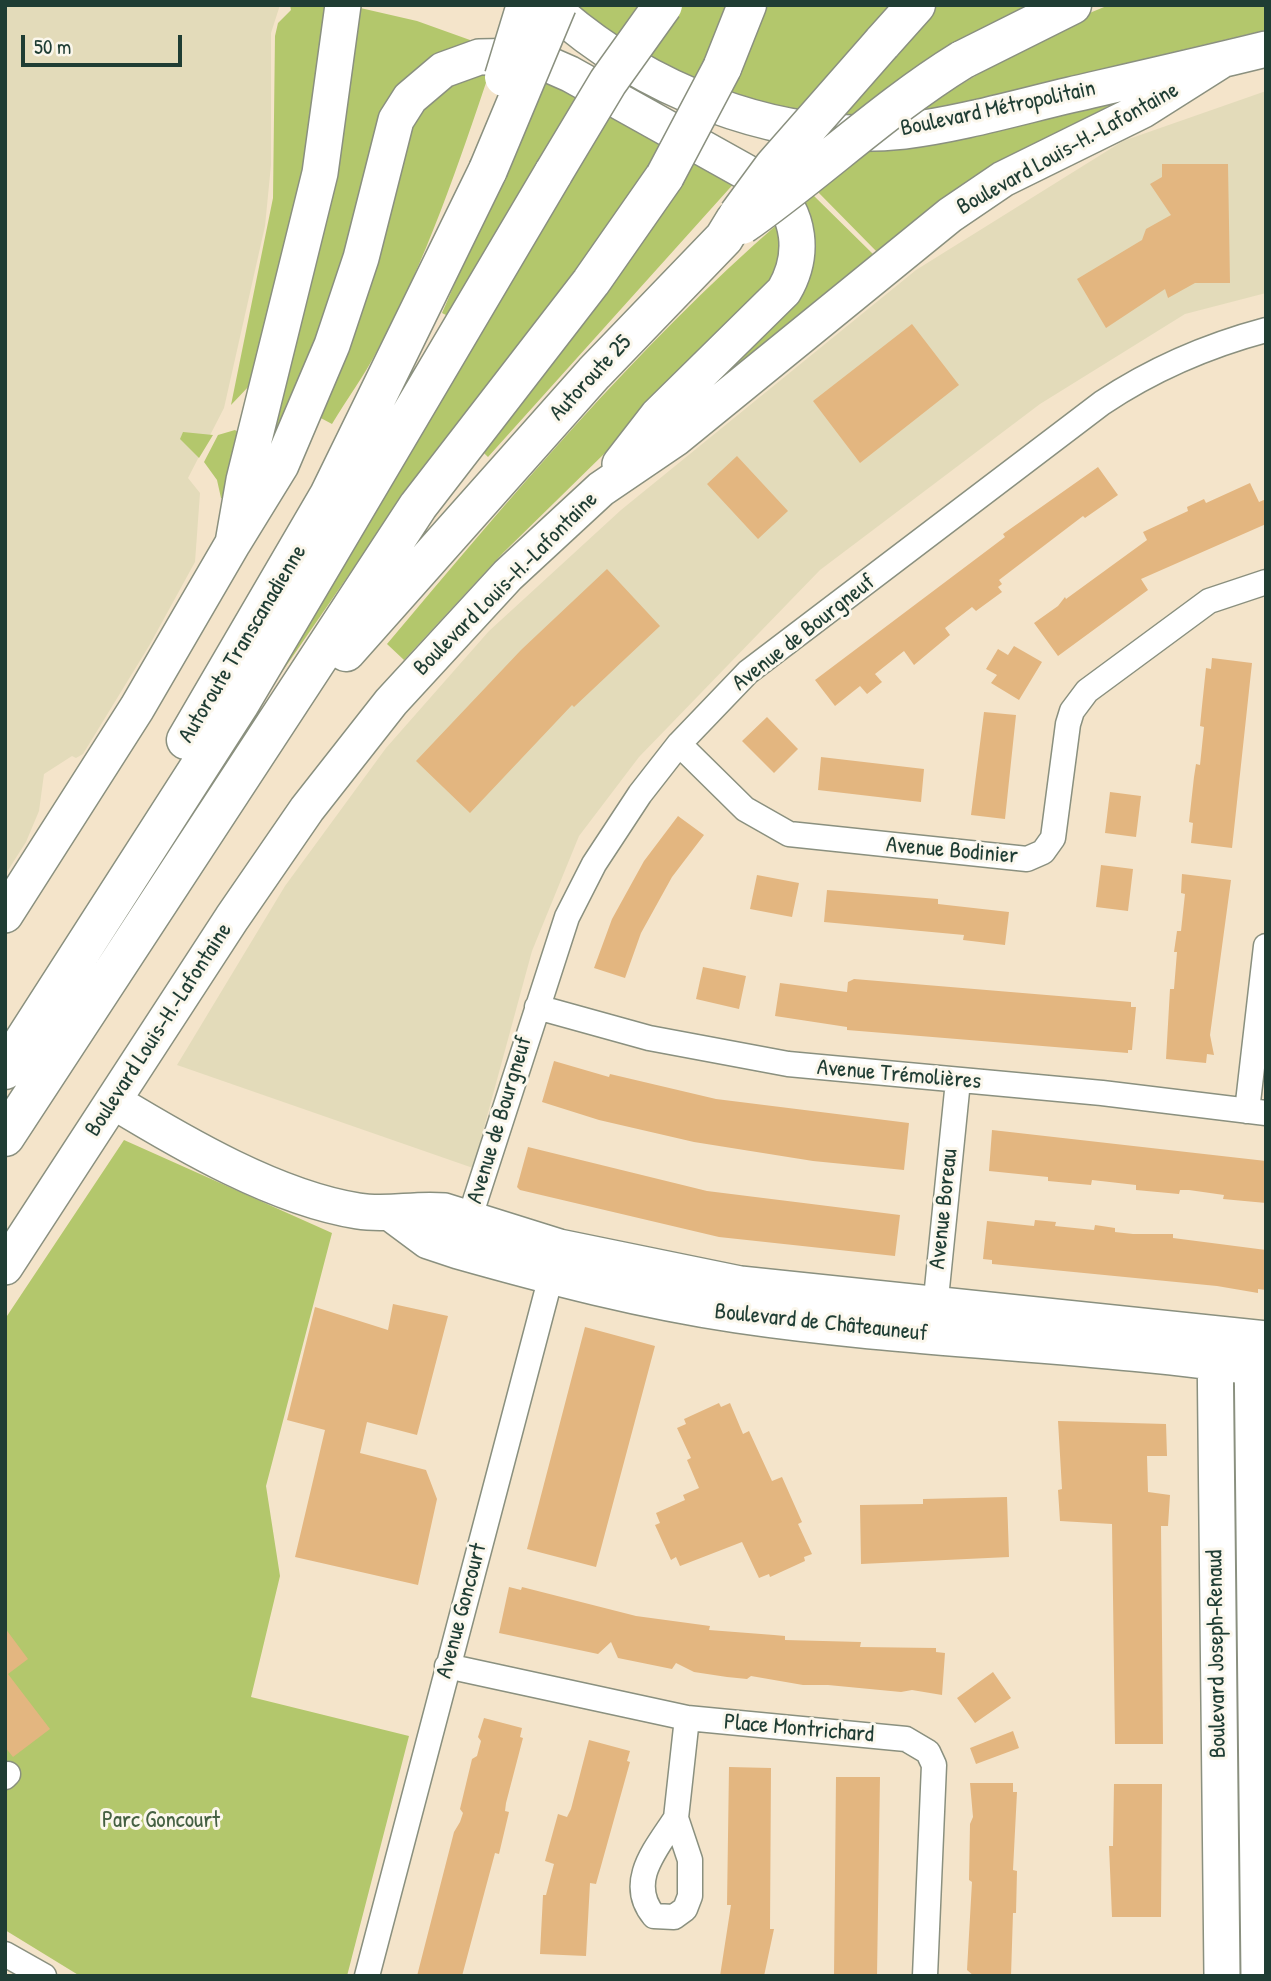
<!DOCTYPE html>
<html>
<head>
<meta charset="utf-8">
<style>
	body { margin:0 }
	#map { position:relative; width:1271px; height:1981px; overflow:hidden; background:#f4e4ca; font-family:"Patrick Hand",sans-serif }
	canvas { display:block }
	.frame { position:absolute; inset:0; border:7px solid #1f3d34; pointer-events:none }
	.scale { position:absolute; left:21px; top:35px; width:161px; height:32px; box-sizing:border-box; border:4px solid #1f3d34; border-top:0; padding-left:9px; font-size:21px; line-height:24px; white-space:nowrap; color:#1f3d34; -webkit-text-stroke:5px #fbf7ec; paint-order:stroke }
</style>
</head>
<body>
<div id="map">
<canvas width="1271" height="1981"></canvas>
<div class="frame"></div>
<div class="scale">50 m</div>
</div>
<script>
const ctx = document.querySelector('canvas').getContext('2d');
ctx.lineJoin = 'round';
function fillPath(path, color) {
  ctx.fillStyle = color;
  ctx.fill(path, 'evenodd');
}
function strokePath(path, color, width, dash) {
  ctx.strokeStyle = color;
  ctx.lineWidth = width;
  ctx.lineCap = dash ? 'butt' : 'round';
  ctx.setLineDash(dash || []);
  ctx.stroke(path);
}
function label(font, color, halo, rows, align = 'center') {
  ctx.font = font + ' "Patrick Hand",sans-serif';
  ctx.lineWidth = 6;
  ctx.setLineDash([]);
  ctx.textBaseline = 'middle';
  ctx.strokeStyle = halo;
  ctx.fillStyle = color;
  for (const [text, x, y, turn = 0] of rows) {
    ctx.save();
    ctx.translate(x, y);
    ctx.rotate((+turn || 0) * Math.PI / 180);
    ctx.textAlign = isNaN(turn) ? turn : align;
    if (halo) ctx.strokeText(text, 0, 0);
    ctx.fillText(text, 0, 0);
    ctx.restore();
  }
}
const built = new Path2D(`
	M5,5H280L271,33V165L265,226L224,408L188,478L200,493L195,562L149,646L83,754L76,758L72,756L44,774L39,811L26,842L5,875Z
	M1266,91V293L1185,314L1040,404L820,570L639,757L579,836L532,951L473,1168L177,1065L285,886L386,748L489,631L621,510L916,270L1123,141Z`);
const green = new Path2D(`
	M290,5H329L302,190L250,385L231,405L273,198L275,36L278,23L291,10Z
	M573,5H643L617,42Z
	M683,5H730L697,85L650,63V48Z
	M763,5H894L797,114L727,95Z
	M936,5H1037L858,115H839Z
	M1109,5H1266V30L1140,60L1096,75L906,117L1063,24Z
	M356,7L417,21L470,40V46L434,63L348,258L269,462L272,427Z
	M491,68C459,163 426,262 377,351C364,376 347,399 332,424L317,416L410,120L442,86Z
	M545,75L582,94L452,318L442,313Z
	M1118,101L995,169L879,254L816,190L871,144Z
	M607,110L668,142L642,185L361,557L227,752Z
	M695,158L737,180L488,457L483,452Z
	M812,194L875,256L677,419L773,323L802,203Z
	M781,221L785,250L764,297L503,553L404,660L387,644C511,497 635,348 781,221Z
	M235,430L243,436L225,499L221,498L217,480L204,462L218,435Z
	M183,432L213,435L199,458L180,439Z
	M124,1140L332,1233L266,1486L280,1576L251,1697L409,1736L347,1976H80L5,1930V1319Z`);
const building = new Path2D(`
	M1162,164H1228L1230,283H1195L1168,298L1165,289L1106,328L1077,279L1142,240L1146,229L1171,215L1150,184L1162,177Z
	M912,324L959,385L860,463L813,401Z
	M737,456L788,511L758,539L707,484Z
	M1098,467L1118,495L1085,518L1083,516L999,580L1002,584L998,587L1002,592L976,611L972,607L945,628L950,635L914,665L904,651L875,674L882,682L867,694L860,686L835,706L815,680L1005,537L1003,534Z
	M1250,483L1259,502L1266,499V524L1141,579L1148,590L1058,656L1034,623L1058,606L1065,597L1066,599L1147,540L1143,532L1188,511L1187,507L1204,499L1206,503Z
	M607,569L660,626L574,707L572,705L470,813L416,761L521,650Z
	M1014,646L1042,662L1019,700L991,683L997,675L986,669L998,649L1008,655Z
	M1212,658L1252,663L1232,848L1191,843L1193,823L1189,822L1194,777L1196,764L1200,765L1204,727L1200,726L1202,706L1206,668L1211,669Z
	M984,712L1016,715L1005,819L971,815Z
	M767,717L798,749L774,773L742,741Z
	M821,757L924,769L921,802L818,790Z
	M1110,792L1141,796L1136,837L1105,833Z
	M678,816L704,835L672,877L641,933L625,978L594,968L612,919L644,861Z
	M1101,865L1133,869L1128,911L1096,907Z
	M1182,874L1231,880L1210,1035L1214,1055L1207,1054L1206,1063L1166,1059L1170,989H1174L1177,952H1174L1177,931H1181L1185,894L1181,893Z
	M757,875L799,883L792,917L750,909Z
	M827,890L938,899V904L1009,912L1005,945L963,940L964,935L824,922Z
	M703,967L746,976L739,1009L696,999Z
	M854,979L1131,1002V1007H1136L1132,1050H1128V1053L847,1030V1027L775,1016L780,983L847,992L848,982Z
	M554,1061L609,1077L610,1074L716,1099L909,1123L904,1170L813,1161L694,1142L599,1120L542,1102Z
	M992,1130L1266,1161V1203L1223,1199L1224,1195L1189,1190H1180L1179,1194L1136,1190V1185L1092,1180L1091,1185L1048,1181V1177L989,1171Z
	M528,1147L707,1191L900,1215L895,1256L719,1237L520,1190L517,1187Z
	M1035,1220L1056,1222L1055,1226L1094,1230L1095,1225L1115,1228V1232L1133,1234H1173V1238L1266,1250V1290L1258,1289V1293L1217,1286L992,1264V1260L983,1259L987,1221L1034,1226Z
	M393,1304L448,1316L417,1435L367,1422L360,1453L426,1470L437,1499L418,1585L295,1557L325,1430L287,1420L315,1307L388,1330Z
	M585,1327L655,1346L596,1567L527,1549Z
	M719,1403L721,1407L730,1403L743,1434L749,1431L772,1481L782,1477L802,1522L798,1524L812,1554L804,1557L805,1561L770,1577L769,1574L759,1578L742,1542L680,1566L676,1557L671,1560L655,1525L660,1523L656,1513L685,1500L683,1495L699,1488L687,1460L691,1458L677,1428L686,1424L684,1419Z
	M1058,1421L1166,1424L1167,1456H1147L1148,1492L1170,1495L1168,1526H1161L1163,1744H1115L1112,1524L1060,1521L1058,1490L1062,1489Z
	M1007,1497L1009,1557L861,1564L860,1505L923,1504V1499Z
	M509,1587L521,1590L522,1587L636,1616L710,1626L709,1630L774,1635L785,1636V1640L861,1642L860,1647L936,1648V1652L945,1653L942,1695L912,1690L901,1692L828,1685H803L751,1676L747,1679L727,1677L694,1672L676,1663L672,1669L618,1658L611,1642L598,1654L499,1633Z
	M5,1628L28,1659L8,1674L50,1729L13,1757L5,1747Z
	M993,1672L1011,1698L975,1723L957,1698Z
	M484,1718L522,1728L520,1737L523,1738L506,1803L505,1811L509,1812L499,1854L495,1853L462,1976H417L454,1832L460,1822L463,1813L460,1809L472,1759L477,1756L481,1741L478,1737Z
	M1013,1731L1019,1748L976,1764L970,1748Z
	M589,1740L630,1751L627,1761L630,1762L596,1884L590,1883L586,1956L540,1954L543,1895H546L554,1864L545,1861L558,1814L567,1817L571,1809Z
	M729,1767L771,1768L770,1929H774L764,1976H720L731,1905H727Z
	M836,1777H880L877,1976H834Z
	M970,1783H1013V1792H1017L1013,1870L1017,1871L1016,1913H1013L1011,1976H974L967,1970L972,1882L969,1880L970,1824L973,1817Z
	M1114,1784H1162L1161,1917H1112L1109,1846H1113Z`);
const street = new Path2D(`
	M679,744L745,809L789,834L1027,859L1043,852L1053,838L1068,724L1072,711L1087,691L1209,601L1266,582
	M537,1007L649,1038L788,1064L1102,1093L1266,1113
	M1247,1111L1266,946
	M465,1232L567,917L594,864L640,794L679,744L748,672L1102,403C1153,369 1206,346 1266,330
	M934,1318L958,1081
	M447,1666L687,1718L906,1739L928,1752L934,1765L925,1976
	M5,1777L8,1774
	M676,1818C656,1849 626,1882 654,1916L674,1917L685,1909L690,1896V1860L676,1818L687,1718
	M5,1954L44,1976
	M367,1976L555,1261`);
const secondary = new Path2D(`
	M549,5C642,89 776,145 904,131C960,124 1015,108 1070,95C1135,80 1201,65 1266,49
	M233,543L281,465L332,345L361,258L396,120L410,98L443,70L479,57L529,56L570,74L769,185C801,214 805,255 784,291L658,415L620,464
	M5,915L137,708L233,543L244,480L320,173L343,5
	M113,1101C184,1144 276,1198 358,1211C388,1216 414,1208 444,1211L559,1247L740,1284L1266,1339
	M393,1215L428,1241L458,1251C550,1277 643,1301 737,1315C913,1341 1091,1343 1266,1369
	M5,1267L232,918L307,809L391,702L508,575L601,489L676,438L950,215L1003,179L1143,110L1222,60
	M1215,1340L1222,1976
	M1252,1344L1259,1976`);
const highway = new Path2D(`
	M882,43L916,5
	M962,60L1072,5
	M722,68L747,5
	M346,652L594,373L724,238L735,220
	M186,740L329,495L488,170
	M5,1070L239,705L554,172
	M5,1137L418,506L591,282L665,176`);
const highwayBridge = new Path2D(`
	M504,77L526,5
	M488,170L557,5
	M554,172L608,82L663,5
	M665,176L722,68
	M738,215L774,166L882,43
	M742,225C818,172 884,108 962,60`);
const streetNames = [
	["Boulevard Métropolitain",998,109,-12],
	["Boulevard Louis-H.-Lafontaine",1068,149,-29],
	["Autoroute 25",591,378,-47],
	["Boulevard Louis-H.-Lafontaine",506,584,-45],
	["Avenue de Bourgneuf",804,633,-38],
	["Autoroute Transcanadienne",243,644,-59],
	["Avenue Bodinier",952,851,5],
	["Boulevard Louis-H.-Lafontaine",159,1030,-57],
	["Avenue Trémolières",899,1075,5],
	["Avenue de Bourgneuf",500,1120,-73],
	["Avenue Boreau",944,1209,-84],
	["Boulevard de Châteauneuf",821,1323,6],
	["Avenue Goncourt",462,1611,-75],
	["Boulevard Joseph-Renaud",1217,1654,-91],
	["Place Montrichard",799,1729,5]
];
const parkNames = [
	["Parc Goncourt",161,1821]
];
fillPath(built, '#e3dbba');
fillPath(green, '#b3c76c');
fillPath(building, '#e3b680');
strokePath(street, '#8a907f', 27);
strokePath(secondary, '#8a907f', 38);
strokePath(highway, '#8a907f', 41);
strokePath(street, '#fff', 24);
strokePath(secondary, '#fff', 35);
strokePath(highway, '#fff', 38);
strokePath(highwayBridge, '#8a907f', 41, []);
strokePath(highwayBridge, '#fff', 38);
label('23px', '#1f3d34', '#fbf7ec', streetNames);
label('23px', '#446042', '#fbf7ec', parkNames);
</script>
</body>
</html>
